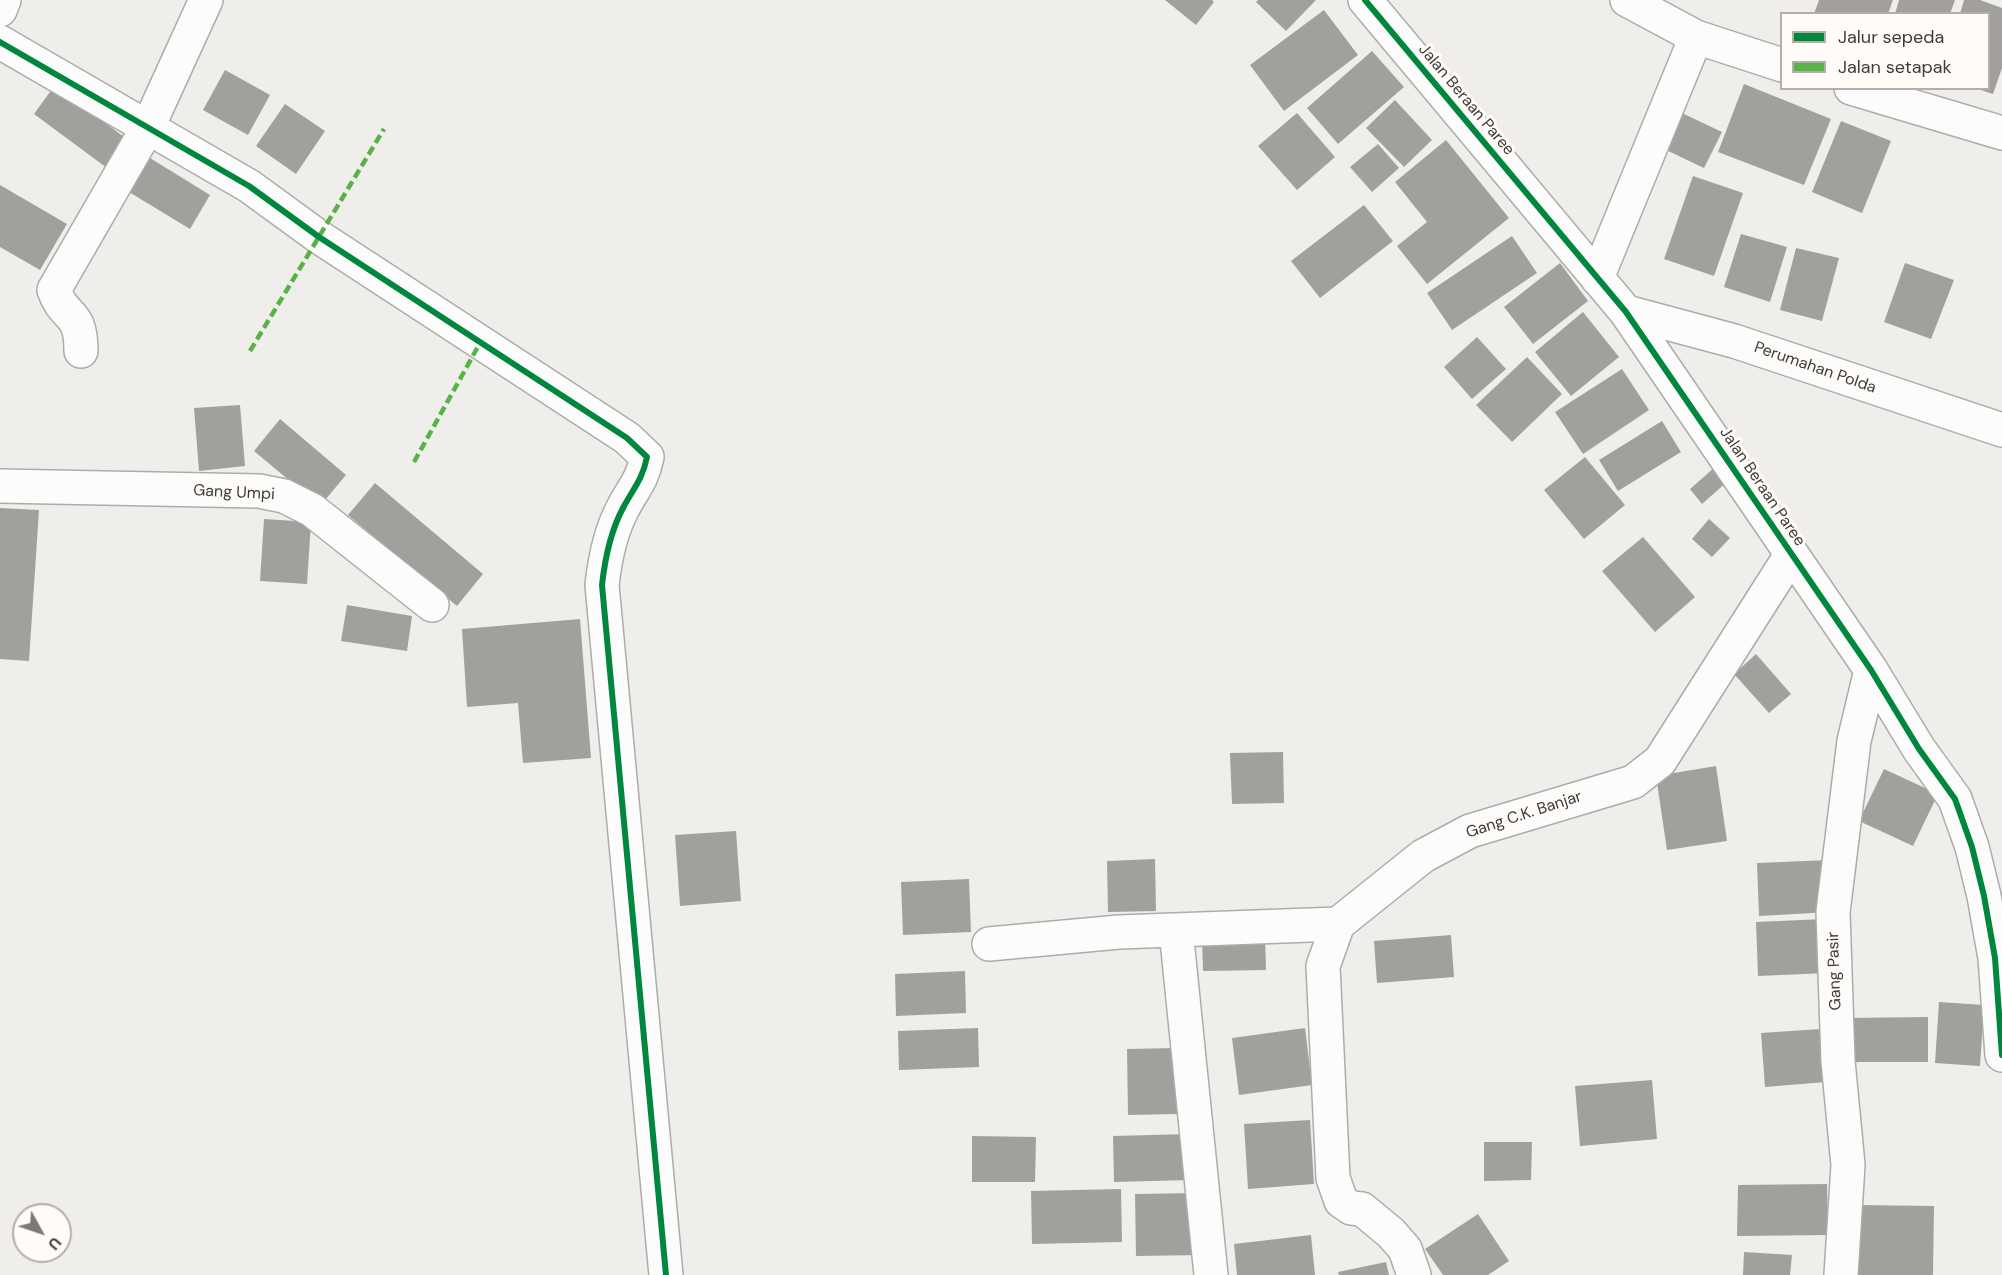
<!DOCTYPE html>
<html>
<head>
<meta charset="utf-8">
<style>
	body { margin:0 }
	#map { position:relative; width:2002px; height:1275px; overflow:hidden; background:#efeeeb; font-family:"DM Sans",sans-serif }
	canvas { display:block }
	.legend { position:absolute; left:1780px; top:12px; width:210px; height:78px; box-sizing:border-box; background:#fffcf7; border:2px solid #b1afab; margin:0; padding:8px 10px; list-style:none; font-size:18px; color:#3d3c3a }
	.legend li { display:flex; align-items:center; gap:12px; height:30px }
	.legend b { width:30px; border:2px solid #b1afab }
	.north { position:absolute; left:12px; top:1203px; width:60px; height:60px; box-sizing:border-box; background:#fffcf7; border:2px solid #b1afab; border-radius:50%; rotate:130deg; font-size:16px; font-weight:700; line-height:24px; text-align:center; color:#3d3c3a }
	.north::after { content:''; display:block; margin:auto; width:21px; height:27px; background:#7b7a78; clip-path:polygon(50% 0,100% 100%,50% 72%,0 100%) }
</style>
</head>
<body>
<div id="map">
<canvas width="2002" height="1275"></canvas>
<ul class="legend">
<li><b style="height:8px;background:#00873e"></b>Jalur sepeda</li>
<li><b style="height:8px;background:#57b346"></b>Jalan setapak</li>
</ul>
<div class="north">U</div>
</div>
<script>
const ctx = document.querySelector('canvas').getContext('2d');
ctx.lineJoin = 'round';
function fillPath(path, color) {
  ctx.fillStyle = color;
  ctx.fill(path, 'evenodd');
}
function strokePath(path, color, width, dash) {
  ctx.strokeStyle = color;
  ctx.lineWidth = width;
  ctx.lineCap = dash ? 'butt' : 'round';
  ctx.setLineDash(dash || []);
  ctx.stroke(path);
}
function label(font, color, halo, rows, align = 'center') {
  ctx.font = font + ' "DM Sans",sans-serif';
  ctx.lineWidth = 6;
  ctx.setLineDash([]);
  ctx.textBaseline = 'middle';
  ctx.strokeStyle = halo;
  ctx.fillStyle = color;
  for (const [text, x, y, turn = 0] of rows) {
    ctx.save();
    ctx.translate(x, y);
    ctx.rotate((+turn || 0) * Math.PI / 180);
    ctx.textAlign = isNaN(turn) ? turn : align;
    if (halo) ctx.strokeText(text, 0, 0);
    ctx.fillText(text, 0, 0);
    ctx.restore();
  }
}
const building = new Path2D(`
	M1165,0H1212L1214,2L1196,25Z
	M1258,0H1316L1286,31L1256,2Z
	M1819,0H1893L1888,14H1814Z
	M1899,0H1955L1950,14H1895Z
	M1964,0H1980L2002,8V68L1993,94L1978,89L1988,88V14H1960Z
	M1324,10L1358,55L1284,111L1250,65Z
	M1372,51L1404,87L1338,144L1307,108Z
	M225,70L270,95L248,135L203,110Z
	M1744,84L1831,119L1804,185L1718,152Z
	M55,85L128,140L107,168L34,114Z
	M1395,100L1432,140L1404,167L1366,128Z
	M285,104L325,131L296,174L256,146Z
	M1297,113L1335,157L1297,190L1258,146Z
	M1682,113L1722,132L1704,168L1664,149Z
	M1841,121L1891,141L1862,213L1812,192Z
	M1446,140L1509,218L1427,284L1397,246L1427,222L1395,182Z
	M1378,144L1399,168L1372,192L1350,167Z
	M150,158L210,195L190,229L129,192Z
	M1693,176L1743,193L1714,276L1664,259Z
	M0,185L67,224L40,270L0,247Z
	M1364,205L1393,241L1320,298L1291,261Z
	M1741,234L1787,247L1770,302L1724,287Z
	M1512,236L1537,273L1452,330L1427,293Z
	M1796,248L1839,258L1822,321L1780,310Z
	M1560,263L1588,301L1533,344L1504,307Z
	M1905,263L1954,280L1931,339L1884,322Z
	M1583,312L1619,357L1571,396L1535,352Z
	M1477,337L1506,369L1472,399L1444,367Z
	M1527,357L1562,394L1512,442L1476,405Z
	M1622,369L1649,410L1583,454L1555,412Z
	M240,405L245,466L199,471L194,408Z
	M280,419L346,475L320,506L254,451Z
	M1662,421L1681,452L1618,491L1599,460Z
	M1585,457L1625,505L1584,539L1544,490Z
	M1715,467L1728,481L1702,504L1690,489Z
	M375,483L483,574L457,606L348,515Z
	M0,508L39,510L29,661L0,659Z
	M264,519L311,522L307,584L260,581Z
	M1709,519L1730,538L1712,557L1692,539Z
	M1643,537L1695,597L1655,632L1602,571Z
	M347,605L412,616L407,651L341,641Z
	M580,619L591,758L523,763L518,703L467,707L462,629Z
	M1756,654L1791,694L1769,713L1734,674Z
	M1283,752L1284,803L1232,804L1230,753Z
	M1716,766L1727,841L1667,850L1656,776Z
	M1884,769L1938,794L1913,846L1859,821Z
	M736,831L741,901L680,906L675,835Z
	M1155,859L1156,911L1108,912L1107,861Z
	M1830,860L1831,912L1759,916L1757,863Z
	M969,879L971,932L903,935L901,882Z
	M1825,919L1827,973L1758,976L1756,922Z
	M1451,935L1454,977L1377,983L1374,941Z
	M1265,937L1266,970L1203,971L1202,939Z
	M965,971L966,1013L896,1016L895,974Z
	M1939,1002L1984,1005L1980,1066L1935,1063Z
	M1928,1017V1062H1845V1018Z
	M978,1028L979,1067L899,1070L898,1031Z
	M1305,1028L1312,1085L1239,1095L1232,1038Z
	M1835,1028L1838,1081L1765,1087L1761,1033Z
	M1176,1048L1177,1114L1128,1115L1127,1049Z
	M1652,1080L1657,1139L1580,1146L1575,1086Z
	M1310,1120L1314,1184L1248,1189L1244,1124Z
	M1189,1134L1190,1180L1114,1182L1113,1136Z
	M972,1136L1036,1137L1035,1182H972Z
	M1484,1142H1532L1531,1180L1484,1181Z
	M1827,1184L1828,1235L1737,1236L1738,1185Z
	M1121,1189L1122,1242L1032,1244L1031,1191Z
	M1200,1193L1201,1255L1136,1256L1135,1194Z
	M1858,1205L1934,1206L1933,1275H1857Z
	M1478,1214L1509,1261L1488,1275H1443L1425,1249Z
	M1311,1235L1315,1275H1237L1234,1244Z
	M1744,1252L1792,1255L1790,1275H1743Z
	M1386,1262L1389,1275H1339L1338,1272Z`);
const street = new Path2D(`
	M1365,0L1626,312L1871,670L1919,749L1955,799L1972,847L1984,896L1995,958L2002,1055
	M1627,0L1696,37L1782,65
	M0,10L4,0
	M0,42L249,186L319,237L627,438L647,457C642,481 634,487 623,508C610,532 605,558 602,585L666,1275
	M1851,88L2002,133
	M1597,278L1696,37
	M1626,312L1734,341L2002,430
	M81,351C81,309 65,321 54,290L148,127L206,0
	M0,486L259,491L284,496L312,510L432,605
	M1176,930L1211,1275
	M989,944L1119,932L1338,924
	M1414,1275L1405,1249L1391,1233L1362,1209L1351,1208L1341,1201L1333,1178L1323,966L1338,924L1423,856L1470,831L1633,782L1660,761L1791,555
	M1841,1275L1848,1165L1838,1061L1833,912L1854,741L1871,670`);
const quiet = new Path2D(`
	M250,351L384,129
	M414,462L480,343`);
const cycleway = new Path2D(`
	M1365,0L1626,312L1871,670L1919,749L1955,799L1972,847L1984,896L1995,958L2002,1055
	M0,42L249,186L319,237L627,438L647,457C642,481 634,487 623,508C610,532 605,558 602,585L666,1275`);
const streetNames = [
	["Jalan Beraan Paree",1466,100,50],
	["Perumahan Polda",1815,368,19],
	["Jalan Beraan Paree",1762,487,56],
	["Gang Umpi",234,493,3],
	["Gang C.K. Banjar",1524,815,-18],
	["Gang Pasir",1835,971,-92]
];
fillPath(building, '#a1a09d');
strokePath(street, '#adacaa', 36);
strokePath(street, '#fdfcfc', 33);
strokePath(quiet, '#57b346', 4.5, [9, 4.5]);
strokePath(cycleway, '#00873e', 6);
label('16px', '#3d3c3a', '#fffcf7', streetNames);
</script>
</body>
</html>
